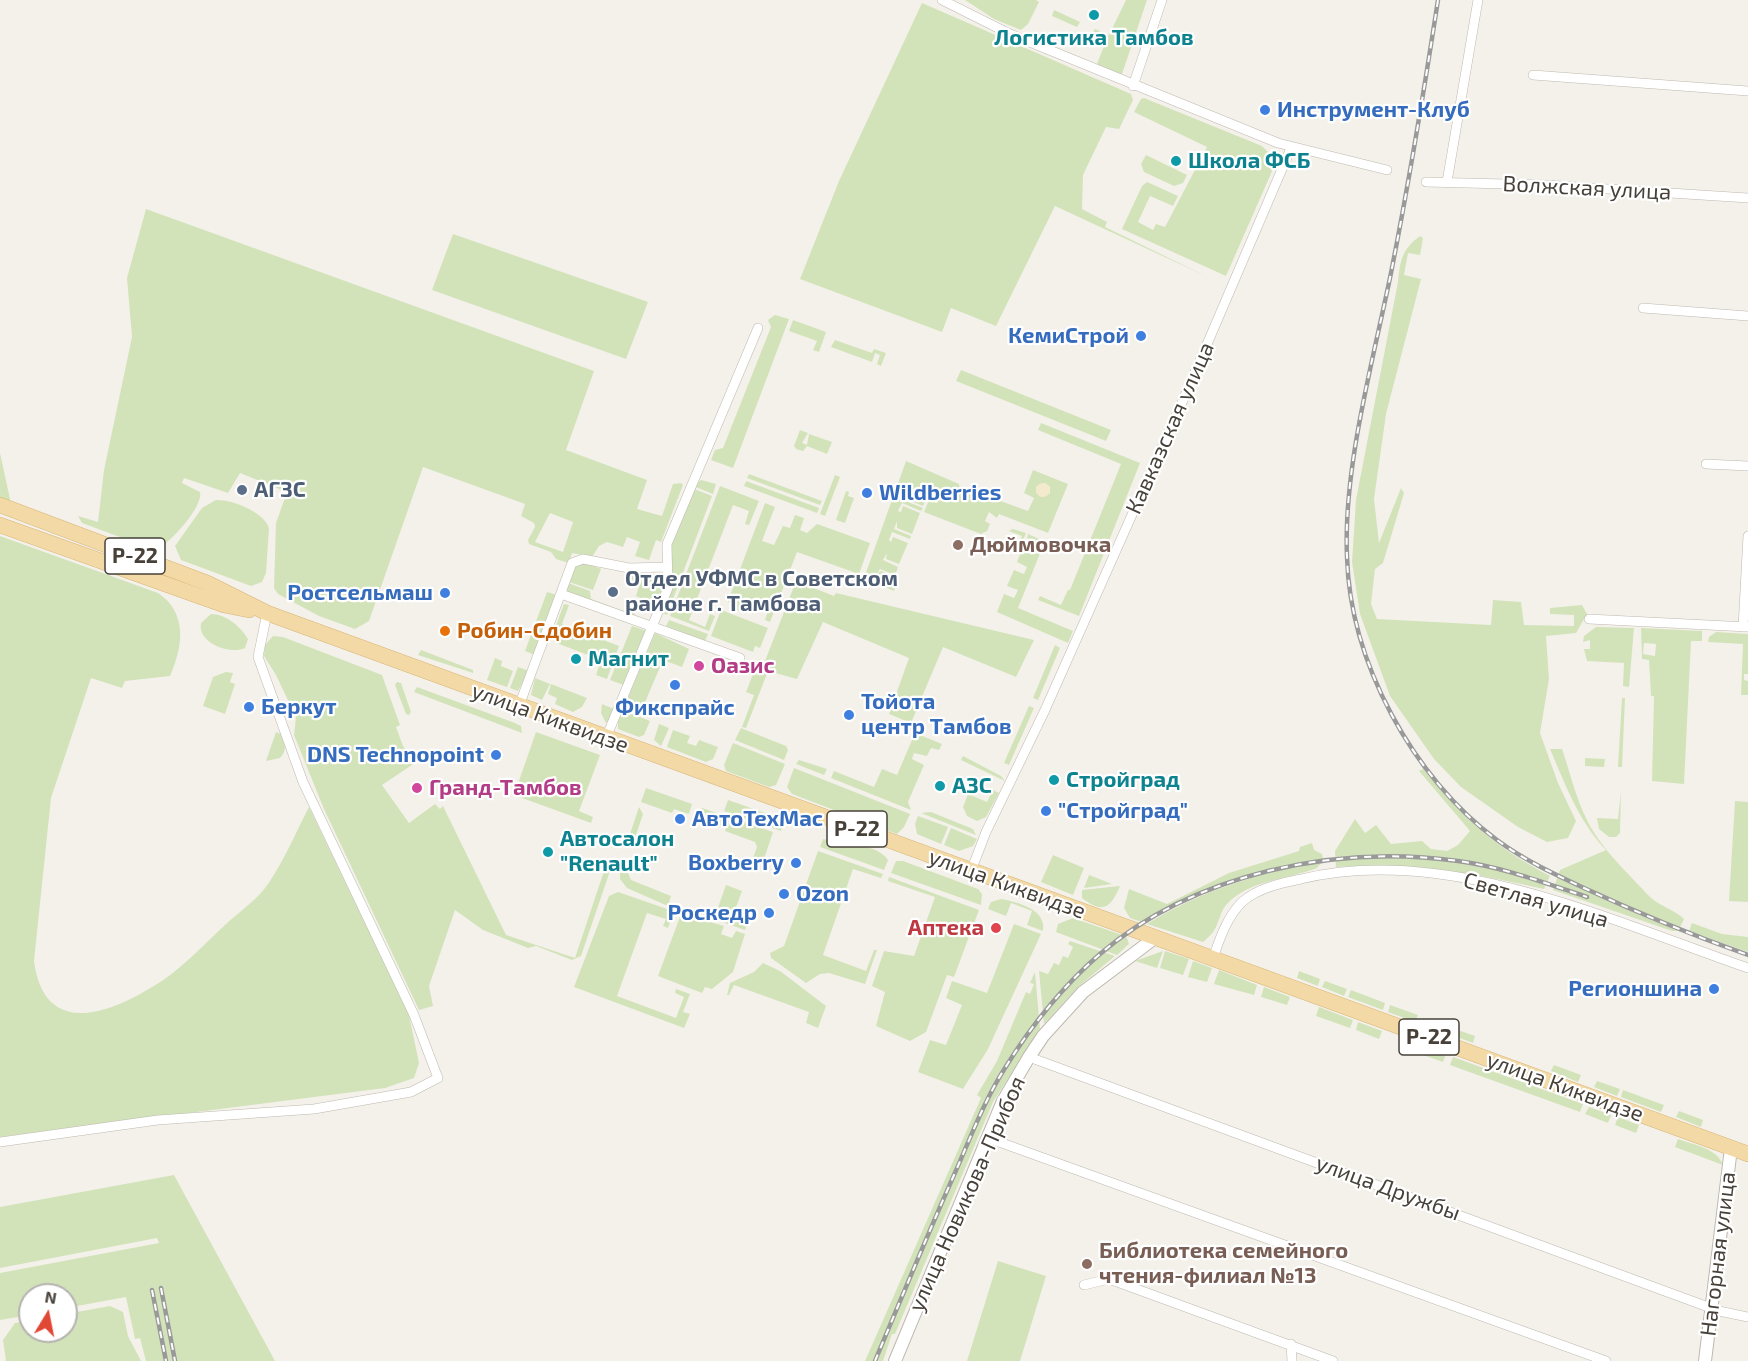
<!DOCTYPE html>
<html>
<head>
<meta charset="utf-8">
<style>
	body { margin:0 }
	#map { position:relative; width:1748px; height:1361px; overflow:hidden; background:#f4f1eb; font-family:"Exo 2",sans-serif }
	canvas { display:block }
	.north { position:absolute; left:18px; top:1283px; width:60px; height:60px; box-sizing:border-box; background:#fff; border:2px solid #b5b3b0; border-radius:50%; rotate:10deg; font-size:16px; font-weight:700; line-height:24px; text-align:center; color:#47413a }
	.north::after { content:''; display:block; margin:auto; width:21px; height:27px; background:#e14735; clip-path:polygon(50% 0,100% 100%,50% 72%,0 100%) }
</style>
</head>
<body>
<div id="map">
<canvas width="1748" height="1361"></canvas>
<div class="north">N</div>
</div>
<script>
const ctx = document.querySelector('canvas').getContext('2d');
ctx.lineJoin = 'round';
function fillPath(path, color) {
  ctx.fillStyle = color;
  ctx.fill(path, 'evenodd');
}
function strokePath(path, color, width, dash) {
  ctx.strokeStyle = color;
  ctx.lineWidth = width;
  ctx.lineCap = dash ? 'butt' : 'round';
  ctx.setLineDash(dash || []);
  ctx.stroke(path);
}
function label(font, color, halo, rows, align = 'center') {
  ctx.font = font + ' "Exo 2",sans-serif';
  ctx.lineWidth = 4.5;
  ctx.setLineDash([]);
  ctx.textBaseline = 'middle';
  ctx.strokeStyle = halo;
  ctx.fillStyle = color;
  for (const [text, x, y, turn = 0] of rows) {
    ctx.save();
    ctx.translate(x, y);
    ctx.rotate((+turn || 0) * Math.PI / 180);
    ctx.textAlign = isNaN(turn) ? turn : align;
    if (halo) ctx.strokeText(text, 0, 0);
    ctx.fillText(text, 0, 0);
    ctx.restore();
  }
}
const green = new Path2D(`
	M965,0H1036L1039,2L1028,24L1021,30L994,19Z
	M1126,0H1147L1121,77L1095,69L1106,41L1092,34L1095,29L1109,35Z
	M922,3L1131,94L1133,100L1119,129L1106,127L1083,175L1082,209L1107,222L1105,227L1210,278L1055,206L996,326L951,308L942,332L800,279L839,181Z
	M1054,10L1080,22L1077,27L1052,16Z
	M1144,98L1262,146L1273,157V169L1226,276L1122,229L1142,186L1147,182L1178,196L1173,206L1150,196L1138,222L1153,230L1156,224L1165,227L1207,147L1134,112L1141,99Z
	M1146,155L1187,175L1183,183L1174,186L1144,172L1141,164Z
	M146,209L594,371L566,450L647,480L637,509L662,516L673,484L681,483L683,485L661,542L656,540L649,560L635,556L640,542L627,537L623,547L607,542L599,546L592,557L572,553L569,563L556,559L551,552L529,544L528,540L535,527L534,523L521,516L525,504L423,467L369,621L355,629L319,616L278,594L274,588L276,523L287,492L240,473L228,493L184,478L182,483L200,492C204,506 169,545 155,550L82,523L78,516L98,522L104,470L132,337L127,278ZM550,513L573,522L563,552L535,542Z
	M453,234L648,302L626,359L432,290Z
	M1420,236L1423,238L1420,255L1408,253L1404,275L1421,279L1386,414L1374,499L1379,543L1401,488L1404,493L1383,563L1375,569L1371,604L1377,619L1491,625L1493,600L1521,602L1524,625L1574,626V615L1550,614V608L1582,605L1587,614L1576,633L1546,636L1549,679L1540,733L1558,783L1576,821L1568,838L1547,842L1518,827L1461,787L1434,759L1390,696L1360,614L1352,562L1356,500L1398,282C1400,261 1402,249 1420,236Z
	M775,315L789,319L733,468L711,460L715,450L723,448L771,327L768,320Z
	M793,320L826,332L819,352L813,350L817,341L789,331Z
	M835,340L872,353L874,349L886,353L881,366L877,364L880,355L875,353L872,362L831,347Z
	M961,370L1111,430L1106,441L956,381Z
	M1041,423L1140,463L1079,616L1038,600L1040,596L1061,605L1068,590H1070L1121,464L1038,430Z
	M800,430L808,433L802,443L807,445L809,434L832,442L827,454L807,446L803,451L796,449L794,446Z
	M0,453L10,499L9,501L0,500Z
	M906,461L959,484V486L1028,511L1034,498L1024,493L1033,470L1068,484L1048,533L999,514L997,518L989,512L985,521L990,524L987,531L981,534L924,512L929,500L937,503L940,496L928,491L930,485L921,482L927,486L925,491L929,493L923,506L906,499L907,491L903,500L923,508L921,511L902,503L898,511L901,512L903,506L920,513L912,534L897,528V521L894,529L911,536L910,539L892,532L889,540L891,542L893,537L908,543L899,564L886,559L887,553L883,560L898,567L895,575L880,569L877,574L881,571L894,576L893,581L897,583L894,591L864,578ZM1045,483L1050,487V493L1041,497L1036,492V487Z
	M749,474L822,501L820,505L747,478Z
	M835,475L840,477L825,516L820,514Z
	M701,480L716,484L713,494L693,486Z
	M746,481L819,508L817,513L744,486Z
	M720,486L759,501L749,525L745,524L749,511L733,505L689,620L705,627L710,614L715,616L709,631L670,616Z
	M692,488L712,496L667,615L662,613L673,583L669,548Z
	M846,491L849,492L848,496L854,498L845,523L836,520Z
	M216,500C232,499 265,513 269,528L266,573L262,582L251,586L181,560L175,546L202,508Z
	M765,503L775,507L762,541L774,545L783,526L790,528L795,515L804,518L800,530L807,533L817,524L870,543L859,574L797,552L770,622L765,620L769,607L756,602L752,610L745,613L732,608L728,601Z
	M1013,529L1026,533L1018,552L1009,548L1005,541L1018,545L1022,536L1009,531Z
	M1028,534L1039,539L1041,551L1018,608L1073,631L1068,643L997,612L1004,594L1014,598L1018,590L1007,586L1014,570L1024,574L1027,567L1017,562L1023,547L1033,550L1036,542L1027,538Z
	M0,536L158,593C188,613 183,647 170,676L125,681L122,688L91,678L51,798L34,961C44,1036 105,1016 152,987C179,972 202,946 225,925C239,912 258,899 268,884C284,861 296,832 309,807L409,1015L419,1063L414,1078L385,1088L0,1137Z
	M585,562L601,569L593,590L569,582L576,563Z
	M633,572L663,584L655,614L641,609L645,600L636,596L640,583L630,579Z
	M796,581L834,596L836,593L1034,640L1016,677L943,647L911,723L889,714L909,658L823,622L797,679L768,671L746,728L742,727L754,695L746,692L759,659L765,661Z
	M568,583L590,591L591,599L629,613L630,609L636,611L633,618L566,591Z
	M547,592L557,595L535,655L525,651Z
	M564,604L569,605L562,624L619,646L607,679L596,675L601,660L554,642L558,633L554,631Z
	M721,610L768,628L760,648L755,646L753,652L711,636Z
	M211,614C226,614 241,627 248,639L245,648C230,655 197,643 201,623Z
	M669,620L708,634L705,641L666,626Z
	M632,626L647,631L626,686L610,680Z
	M1596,627L1634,628L1629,687L1623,686L1624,663L1587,661L1584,649H1590V640L1583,642L1584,636Z
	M1641,628L1702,631V641H1691L1684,784L1652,781L1654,696H1651L1649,660L1642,659ZM1644,643L1656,644L1655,656L1643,654Z
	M1716,632L1748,634V674H1744V680L1748,681V695H1741L1743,644L1708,642L1709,637Z
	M655,633L689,649L682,667L663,660L643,707L646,716L624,707Z
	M273,636L283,637L382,675L400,725L396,727L403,746L415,763L382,785L409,823L435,804L440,809L443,806L506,935L575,958L606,865L611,868L581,956L572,960L536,946L528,948L483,930L455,910L429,986L433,1006L419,1010L324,809L294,735L296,717L276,675L264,656L265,645Z
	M1055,645L1060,648L1038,700L1033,698Z
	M421,650L473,670V673L418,655Z
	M495,658L502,661L501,666L513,671L507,687L487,680Z
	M518,667L529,671L518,691L510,688Z
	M226,672L233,673L230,682L235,684L225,714L203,706L213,677Z
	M535,678L550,684L542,700L531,695Z
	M397,682L401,683L411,712L409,715L406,714L395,685Z
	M551,684L587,698L582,707L573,712L555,704L557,698L548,694Z
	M417,687L515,723L521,726L522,733L414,692Z
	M1622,698H1625L1622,767H1618Z
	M602,704L616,710L606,723L601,713Z
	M1029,706L1034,708L1009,765L1004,763Z
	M623,710L650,721L644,735L639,737L618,729V722Z
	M659,724L669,728L661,746L654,740Z
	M741,728L786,746L788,750L784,760L735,740Z
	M673,730L690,736L687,743L696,746L699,740L718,747L713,759L706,762L667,747Z
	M276,732L281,734C286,742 287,751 280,758L266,761Z
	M536,732L600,755L579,811L593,817L591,823L514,795Z
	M915,733L942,744L939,750L931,748L927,756L914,753L912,759L924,765L908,802L911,810L831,778L834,771L874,787L882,769L897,775Z
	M733,743L785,764L776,785L769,787L726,771L724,765Z
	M1550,749H1562C1570,772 1576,799 1587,820C1601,849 1628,873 1649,896C1659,906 1677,911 1684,919L1678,931H1672L1553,890L1560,870L1606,850C1579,822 1565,784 1550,749Z
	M963,756L1001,776L1005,781L961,760Z
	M1585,758L1605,759L1604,767L1585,766Z
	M799,760L827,769L824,775L796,764Z
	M794,768L910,814L904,827L897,834L792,794L787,787Z
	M1423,769C1466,819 1491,845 1550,876L1544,889C1474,873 1408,862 1336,867L1335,851L1355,819L1365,833L1376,825L1391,844L1422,841L1431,849L1447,851L1458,845L1470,831L1419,771Z
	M646,788L692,804L689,814L674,809L672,813L641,802Z
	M993,790L999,793L986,817L977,821L967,816L963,807L968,794L987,802Z
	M1621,791L1620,833L1616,837H1609L1599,829L1597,818L1618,819Z
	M728,800L797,824L799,827L783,823L781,831L724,811Z
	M1735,801L1748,802V902L1729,901Z
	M639,807L643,814L635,838L627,843Z
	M702,808L773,832L763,862L753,858L757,847L755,842L725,831L726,827L698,818Z
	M931,812L973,829L976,835L921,813Z
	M918,816L948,827L941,844L917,834L915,824Z
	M951,828L977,839L973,846L959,851L944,845Z
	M823,839C839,844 878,843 888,860L884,870L820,847Z
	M1312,843L1314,850L1322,854L1323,860C1260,870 1199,889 1145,923L1130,918L1124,908L1129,889L1167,904L1229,873L1299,851L1300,847Z
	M818,851L883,874L881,878L853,869L823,955L866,971L874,950H877L865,984L829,973L820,974L806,983L771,958L770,953L784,946Z
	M1053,855L1084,868L1073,895L1041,882Z
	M896,861H903L978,889L982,894L981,905L891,873Z
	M1322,862L1317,868C1289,879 1249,880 1227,904C1217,915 1221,929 1203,942L1147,924C1200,891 1261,872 1322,862Z
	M620,867L628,873L631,880L671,896L668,906L627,888L620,879Z
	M1089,875L1112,884L1084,888Z
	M889,877L979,910L954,977L947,975L926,1032L910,1041L876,1026L885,992L872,986L884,951L914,956L935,897L888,881Z
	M726,885L742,891L735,910L750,916L745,930L714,919Z
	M1120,886C1111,907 1104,915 1082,898V890Z
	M618,892L670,910L672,916L668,928L663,926L666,919L647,913L617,996L676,1018L684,997L675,993L676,989L690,994L683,1012L690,1014L684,1028L574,987L609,896Z
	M1001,899C1017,902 1047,909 1043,931L1027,925L1032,911L1011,903L1006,916L988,909L991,902Z
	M681,914L724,926L721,934L732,938L736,931L745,934L733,972L712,989L705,987L702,993L658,976Z
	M1073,918L1122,935L1127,938L1129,944L1117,955L1056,932L1058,924Z
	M1692,923L1722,934L1748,937V952L1689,931Z
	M1014,924L1041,934L988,1049L963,1089L918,1072L930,1040L946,1045L962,1005L946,998L952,981L987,993Z
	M1070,941L1115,956L1078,987L1044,1024L1039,971L1048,974L1054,963L1059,965L1063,956L1068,958L1073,947L1068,944Z
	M1163,951L1157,968L1135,961Z
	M1165,951L1189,959L1183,975L1160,968Z
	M1193,961L1212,968L1207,982L1188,977Z
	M763,963L780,971L826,1006L818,1028L806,1023L809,1012L734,985L729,995H727L730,983L754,972Z
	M1219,970L1257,985L1254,995L1214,984Z
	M1299,971L1320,979L1318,986L1297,978Z
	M1035,972L1040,1029L993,1102L895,1334H892L883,1361H865L981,1098L977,1095L997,1061L1026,992L1030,994L1034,984L1030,983Z
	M1325,981L1347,989L1344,996L1322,987Z
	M1264,987L1290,997L1287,1005L1261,997Z
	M1351,990L1385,1003L1383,1010L1348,997Z
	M1390,1005L1418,1015L1415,1022L1388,1012Z
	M1319,1007L1353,1020L1350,1028L1316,1016Z
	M1358,1022L1382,1031L1379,1039L1356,1030Z
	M1452,1028L1475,1036L1473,1043L1449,1034Z
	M1404,1039L1420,1045L1417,1053L1401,1047Z
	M1426,1047L1446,1054L1443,1062L1423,1055Z
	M1453,1057L1583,1104L1580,1112L1450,1065Z
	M1554,1065L1581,1075L1578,1082L1551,1071Z
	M1597,1081L1620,1089L1617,1096L1594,1087Z
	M1623,1090L1664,1105L1661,1112L1621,1097Z
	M1589,1107L1611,1115L1608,1123L1585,1114Z
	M1679,1111L1703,1120L1701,1127L1676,1117Z
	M1618,1117L1639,1125L1636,1133L1615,1125Z
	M1678,1139C1694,1145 1717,1148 1723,1165L1675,1147Z
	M174,1175L275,1361H146L140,1338L135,1339L126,1297L66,1308V1295H30V1315L0,1320V1273L159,1243L157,1238L0,1268V1207Z
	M998,1261L1046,1276L1020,1361H967Z
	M110,1306L123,1312L128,1336L141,1361H6L3,1340L15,1323L30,1320V1331H66V1314Z`);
const sand = new Path2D(`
	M1036 490a7 7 0 1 1 14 0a7 7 0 1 1-14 0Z`);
const minor = new Path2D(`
	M942,0L1010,34L1278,143L1387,170
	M1533,75L1748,91
	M1133,86L1162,0
	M1426,182L1546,185L1748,198
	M1447,182L1478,0
	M1643,308L1748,316
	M1706,464L1748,466
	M561,594L740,658
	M1589,619L1748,627
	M1743,627L1748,536
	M519,706L572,563L583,559L629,568L667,567
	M606,738L668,588L667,544L758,328
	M971,871L986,832L1045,710L1184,398L1291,148
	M1213,958C1220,938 1227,917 1242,902C1258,888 1281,883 1301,879C1446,843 1612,921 1748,968
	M1029,1057L1719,1311L1748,1317
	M988,1138L1606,1361
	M0,1142L158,1120L314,1109L411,1092L438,1078L414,1015L303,782L258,657L267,613
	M1084,1285L1109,1279L1333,1361
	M1291,1344L1292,1361`);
const tertiary = new Path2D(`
	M895,1361L1003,1101L1029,1057L1043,1036L1083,992L1156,937
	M1705,1361L1731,1148`);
const primary = new Path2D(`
	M0,505L207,583L267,613L1748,1154
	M0,525L224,605L249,610`);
const rail = new Path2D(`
	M1438,0C1424,91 1409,182 1391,273C1373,361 1343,468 1347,557C1350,662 1413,778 1497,840C1524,860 1554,874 1584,888C1638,913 1692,935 1748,955
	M161,1288L175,1361
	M152,1290L166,1361
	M875,1361C901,1299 927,1236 954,1175C970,1139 984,1101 1005,1068C1031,1026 1063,986 1100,954C1195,873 1337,844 1458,861C1503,867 1545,883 1587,897`);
const markers = [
	[1094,15,6,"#0f9aa8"],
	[1265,110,6,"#3f7fe0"],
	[1176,161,6,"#0f9aa8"],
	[1141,336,6,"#3f7fe0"],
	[242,490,6,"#5c6f8a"],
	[867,493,6,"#3f7fe0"],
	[958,545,6,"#8d6e63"],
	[613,592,6,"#5c6f8a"],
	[445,593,6,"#3f7fe0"],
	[445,631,6,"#e8710a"],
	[576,659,6,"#0f9aa8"],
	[699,666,6,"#d1479c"],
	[675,685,6,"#3f7fe0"],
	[249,707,6,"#3f7fe0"],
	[849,715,6,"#3f7fe0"],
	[496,755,6,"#3f7fe0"],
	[1054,780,6,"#0f9aa8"],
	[940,786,6,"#0f9aa8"],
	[417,788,6,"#d1479c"],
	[1046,811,6,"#3f7fe0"],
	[680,819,6,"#3f7fe0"],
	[548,852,6,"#0f9aa8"],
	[796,863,6,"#3f7fe0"],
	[784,894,6,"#3f7fe0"],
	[769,913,6,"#3f7fe0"],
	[996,928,6,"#e0444e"],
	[1714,989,6,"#3f7fe0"],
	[1087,1264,6,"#8d6e63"]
];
const shields = [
	[135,556,60],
	[857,829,60],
	[1429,1037,60]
];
const shieldNames = [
	["Р-22",135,556],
	["Р-22",857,829],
	["Р-22",1429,1037]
];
const cultureNames = [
	["Логистика Тамбов",1094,38,"center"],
	["Школа ФСБ",1188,161],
	["Магнит",588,659],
	["Стройград",1066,780],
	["АЗС",952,786],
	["Автосалон",560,839],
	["\"Renault\"",560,864]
];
const shopNames = [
	["Инструмент-Клуб",1277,110],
	["КемиСтрой",1129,336,"right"],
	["Wildberries",879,493],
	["Ростсельмаш",433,593,"right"],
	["Тойота",861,702],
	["центр Тамбов",861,727],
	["Беркут",261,707],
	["Фикспрайс",675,708,"center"],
	["DNS Technopoint",484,755,"right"],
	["\"Стройград\"",1058,811],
	["АвтоТехМас",692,819],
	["Boxberry",784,863,"right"],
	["Ozon",796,894],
	["Роскедр",757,913,"right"],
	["Регионшина",1702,989,"right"]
];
const streetNames = [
	["Волжская улица",1587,188,3],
	["Кавказская улица",1170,428,-66],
	["улица Киквидзе",550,718,20],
	["улица Киквидзе",1007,884,20],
	["Светлая улица",1536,900,16],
	["улица Киквидзе",1565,1087,20],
	["улица Дружбы",1388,1188,20],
	["улица Новикова-Прибоя",967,1194,-66],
	["Нагорная улица",1718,1254,-83]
];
const serviceNames = [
	["АГЗС",254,490],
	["Отдел УФМС в Советском",625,579],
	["районе г. Тамбова",625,604]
];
const educationNames = [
	["Дюймовочка",970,545],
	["Библиотека семейного",1099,1251],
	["чтения-филиал №13",1099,1276]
];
const foodNames = [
	["Робин-Сдобин",457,631]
];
const hotelNames = [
	["Оазис",711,666],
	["Гранд-Тамбов",429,788]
];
const healthNames = [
	["Аптека",984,928]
];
fillPath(green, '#d2e3b9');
fillPath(sand, '#f3e9cc');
strokePath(minor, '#beb8af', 10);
strokePath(tertiary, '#beb8af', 14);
strokePath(primary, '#d7b577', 16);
strokePath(minor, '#fff', 9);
strokePath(tertiary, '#fff', 12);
strokePath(primary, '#f3d9a5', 15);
strokePath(rail, '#999', 4.5);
strokePath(rail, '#fff', 2, [7]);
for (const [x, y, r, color] of markers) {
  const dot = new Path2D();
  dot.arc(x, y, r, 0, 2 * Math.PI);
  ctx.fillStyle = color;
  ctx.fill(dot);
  strokePath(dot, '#fff', 2);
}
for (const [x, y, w] of shields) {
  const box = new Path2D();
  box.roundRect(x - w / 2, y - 18, w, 36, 4.5);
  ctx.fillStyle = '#fff';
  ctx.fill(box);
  strokePath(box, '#47413a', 1.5);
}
label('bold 21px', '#47413a', null, shieldNames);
label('bold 22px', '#0d838f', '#fff', cultureNames, 'left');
label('bold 22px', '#366cbe', '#fff', shopNames, 'left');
label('22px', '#47413a', '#fff', streetNames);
label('bold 22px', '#4e5e75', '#fff', serviceNames, 'left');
label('bold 22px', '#785e54', '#fff', educationNames, 'left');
label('bold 22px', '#c56008', '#fff', foodNames, 'left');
label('bold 22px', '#b23c85', '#fff', hotelNames, 'left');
label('bold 22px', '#be3a42', '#fff', healthNames, 'right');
</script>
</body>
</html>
